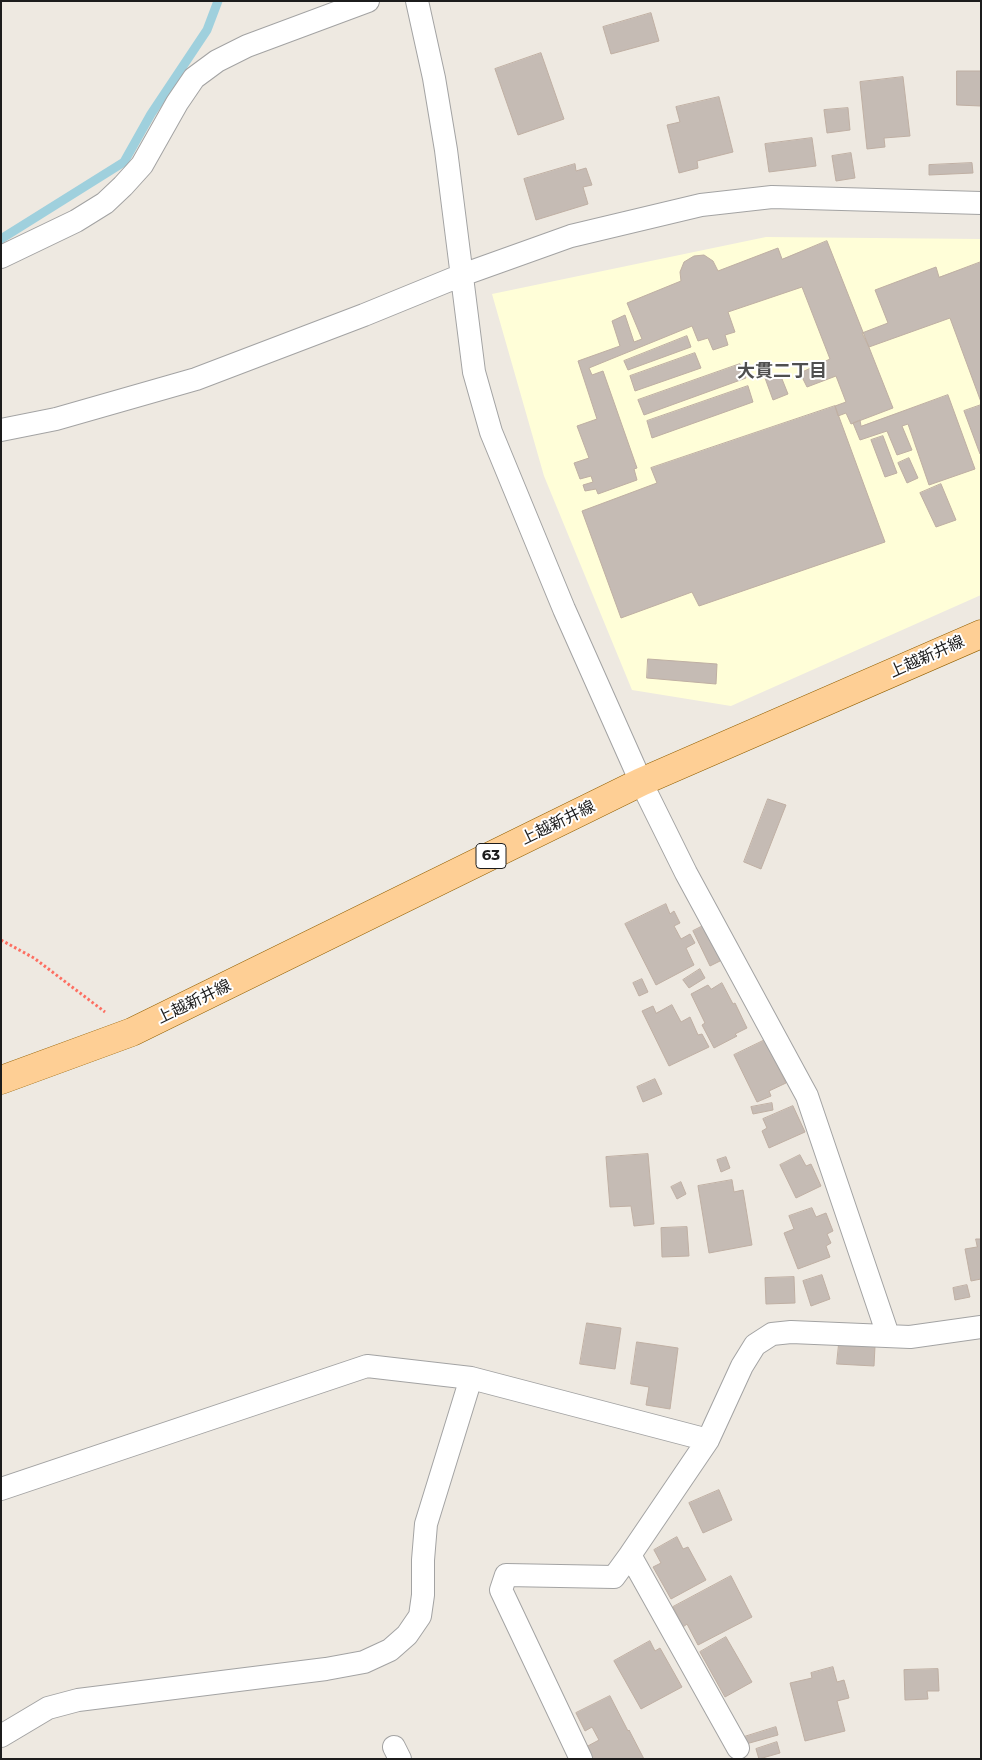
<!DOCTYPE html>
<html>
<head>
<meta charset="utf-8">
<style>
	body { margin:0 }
	#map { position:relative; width:982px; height:1760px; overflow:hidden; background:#eee9e1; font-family:Montserrat,sans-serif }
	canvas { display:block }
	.frame { position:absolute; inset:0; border:2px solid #1c1c1c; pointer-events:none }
</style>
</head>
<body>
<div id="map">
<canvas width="982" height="1760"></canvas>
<div class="frame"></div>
</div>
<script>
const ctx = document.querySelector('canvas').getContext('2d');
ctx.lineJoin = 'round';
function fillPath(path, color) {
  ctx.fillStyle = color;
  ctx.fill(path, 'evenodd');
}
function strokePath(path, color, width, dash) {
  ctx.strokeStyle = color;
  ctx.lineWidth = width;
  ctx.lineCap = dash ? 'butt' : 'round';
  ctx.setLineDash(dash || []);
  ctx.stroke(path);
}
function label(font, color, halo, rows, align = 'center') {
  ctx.font = font + ' Montserrat,"Noto Sans JP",sans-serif';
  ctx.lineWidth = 4;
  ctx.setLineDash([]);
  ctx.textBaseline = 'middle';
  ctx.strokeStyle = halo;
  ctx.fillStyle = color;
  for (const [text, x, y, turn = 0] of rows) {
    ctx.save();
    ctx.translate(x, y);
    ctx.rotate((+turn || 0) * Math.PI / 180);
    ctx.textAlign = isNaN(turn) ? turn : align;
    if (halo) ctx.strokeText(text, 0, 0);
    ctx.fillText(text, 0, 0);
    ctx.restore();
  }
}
const education = new Path2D(`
	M766,237L981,239V595L731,706L632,690L544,476L492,294Z`);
const stream = new Path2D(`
	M1,239L124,162L151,114L207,30L218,1`);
const building = new Path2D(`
	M651,13L659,41L611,54L603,27Z
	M541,53L564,119L518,135L495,69Z
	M957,71H981V106L957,105Z
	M903,77L910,136L884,138L885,147L867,149L860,82Z
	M719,97L733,152L697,161L698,168L679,173L667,125L680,122L676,107Z
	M848,108L850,130L827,133L824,110Z
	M812,138L816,166L769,172L765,144Z
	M851,153L855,178L836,181L832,156Z
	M972,163L973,173L929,175V165Z
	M575,164L576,171L586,168L592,185L583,187L588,204L536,220L524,179Z
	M827,241L893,408L851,424L846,413L838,416L835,406L846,402L836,376L807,387L800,373L830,359L802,287L728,312L735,332L725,335L728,345L713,350L708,338L698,341L692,326L589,368L592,375L603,371L637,468L634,469L637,480L598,494L596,489L585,491L583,485L593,482L591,476L580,479L574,463L589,458L577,426L597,419L578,361L620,346L612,321L625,315L634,342L642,339L627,303L681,281L680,272L684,262L694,256L704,255L713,261L718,271L778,248L782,259Z
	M981,262V402L950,318L869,347L862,333L888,323L875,290L936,267L939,277Z
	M687,336L691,347L628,370L624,361Z
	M695,353L701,368L635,391L630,376Z
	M740,364L746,378L644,415L638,400Z
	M780,374L788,394L773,400L765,378Z
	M748,386L753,402L652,438L647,421Z
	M948,395L975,469L929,485L908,424L902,426L912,450L897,455L887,431L860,440L853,423L860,420L861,426Z
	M981,405V454H980L964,411Z
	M835,406L885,542L699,606L692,592L621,618L582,511L657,483L651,468Z
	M883,436L897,473L885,477L871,440Z
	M909,458L918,478L907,483L898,463Z
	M941,484L956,520L936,527L920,493Z
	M648,659L717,664L716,684L647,678Z
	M768,799L786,805L761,869L744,862Z
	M666,904L670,914L674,911L680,923L674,926L681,939L690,934L695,943L686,948L694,965L656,985L625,924Z
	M709,923L726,958L710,966L693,931Z
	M700,969L705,978L689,988L683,980Z
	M642,979L648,992L639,996L633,983Z
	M722,983L733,1004L735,1003L747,1028L735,1034L737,1036L714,1048L702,1025L705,1023L691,994L708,985L711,989Z
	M672,1005L681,1022L690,1017L698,1035L702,1034L709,1047L669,1066L642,1011L653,1006L656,1013Z
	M765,1040L786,1083L769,1091L771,1096L757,1102L734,1055Z
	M655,1079L662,1094L643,1102L637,1087Z
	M772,1103L773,1110L753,1114L751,1107Z
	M793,1106L805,1132L769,1148L762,1131L767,1128L763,1119Z
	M648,1154L654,1224L634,1226L631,1206L610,1207L606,1157Z
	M800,1155L806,1166L811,1164L821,1186L796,1198L780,1165Z
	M726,1157L730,1168L721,1172L717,1160Z
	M732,1180L734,1192L743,1190L752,1245L709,1253L698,1186Z
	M681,1182L686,1194L677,1199L671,1187Z
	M812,1208L816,1217L826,1213L833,1231L827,1234L831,1243L826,1246L830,1257L798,1269L784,1233L794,1229L789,1216Z
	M687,1227L689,1256L662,1257L661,1228Z
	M976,1239H981V1279L971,1281L965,1249L977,1247Z
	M822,1275L830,1299L811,1306L803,1281Z
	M794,1277L795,1303L766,1304L765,1278Z
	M967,1285L970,1297L955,1300L953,1288Z
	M587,1323L621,1328L615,1369L580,1364Z
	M637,1342L678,1348L670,1409L646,1405L649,1387L631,1384Z
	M839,1344L875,1346L874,1366L837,1364Z
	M719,1490L732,1520L703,1533L689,1503Z
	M677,1537L683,1549L688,1547L706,1580L671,1599L653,1567L661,1563L654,1550Z
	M731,1576L752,1617L698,1645L687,1624L683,1627L673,1607Z
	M726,1637L752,1682L725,1697L700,1652Z
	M650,1641L655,1651L660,1648L682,1687L641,1709L614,1661Z
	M833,1667L837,1682L844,1680L849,1698L837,1701L845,1731L805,1741L790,1683L812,1678L811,1673Z
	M938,1669L939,1691H927L928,1699L905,1700L904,1670Z
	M610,1696L628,1731L629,1730L644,1759H592L586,1747L599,1740L592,1727L585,1731L576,1713Z
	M776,1727L778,1735L746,1744L744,1737Z
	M777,1742L780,1753L759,1759L756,1749Z`);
const path = new Path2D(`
	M1,940L34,958L105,1012`);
const minor = new Path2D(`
	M417,1L434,78L446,150L474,372L491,432L564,609L641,782L686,873L807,1096L888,1335
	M1,257L76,221L105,203L123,186L142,165L177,103L194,78L217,61L247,46L368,1
	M1,430L56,419L196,379L364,315L462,275L571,236L701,205L772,197L981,203
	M1,1489L367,1366L471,1378L708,1440
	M630,1555L738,1748
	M1,1736L48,1708L78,1700L326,1669L364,1662L390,1650L407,1635L420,1616L423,1595V1560L426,1524L471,1378
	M394,1747L400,1759
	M581,1759L501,1590L506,1575L614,1577L630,1555L708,1440L742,1366L755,1345L772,1334L791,1332L910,1337L981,1327`);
const primary = new Path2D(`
	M1,1080L132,1032L641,782L981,634`);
const shields = [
	[491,856,30]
];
const shieldNames = [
	["63",491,856]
];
const streetNames = [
	["上越新井線",927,657,-24],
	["上越新井線",558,823,-26],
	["上越新井線",194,1002,-26]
];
const neighbourhoodNames = [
	["大貫二丁目",782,372]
];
fillPath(education, '#fffed8');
strokePath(stream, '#9fd0dd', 9);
fillPath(building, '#c5bbb4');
strokePath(building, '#bfafa3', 1);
strokePath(minor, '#a3a3a3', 24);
strokePath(primary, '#936000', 29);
strokePath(path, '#fd6f62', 3, [2.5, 2.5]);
strokePath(minor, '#fff', 22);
strokePath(primary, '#fecf95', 28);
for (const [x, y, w] of shields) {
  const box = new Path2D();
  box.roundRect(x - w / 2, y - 12.5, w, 25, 4);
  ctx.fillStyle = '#fff';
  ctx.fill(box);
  strokePath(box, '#1c1c1c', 1);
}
label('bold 15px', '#1c1c1c', null, shieldNames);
label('16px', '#1c1c1c', '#fff', streetNames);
label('bold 18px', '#4f4f4f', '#fff', neighbourhoodNames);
</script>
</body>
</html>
